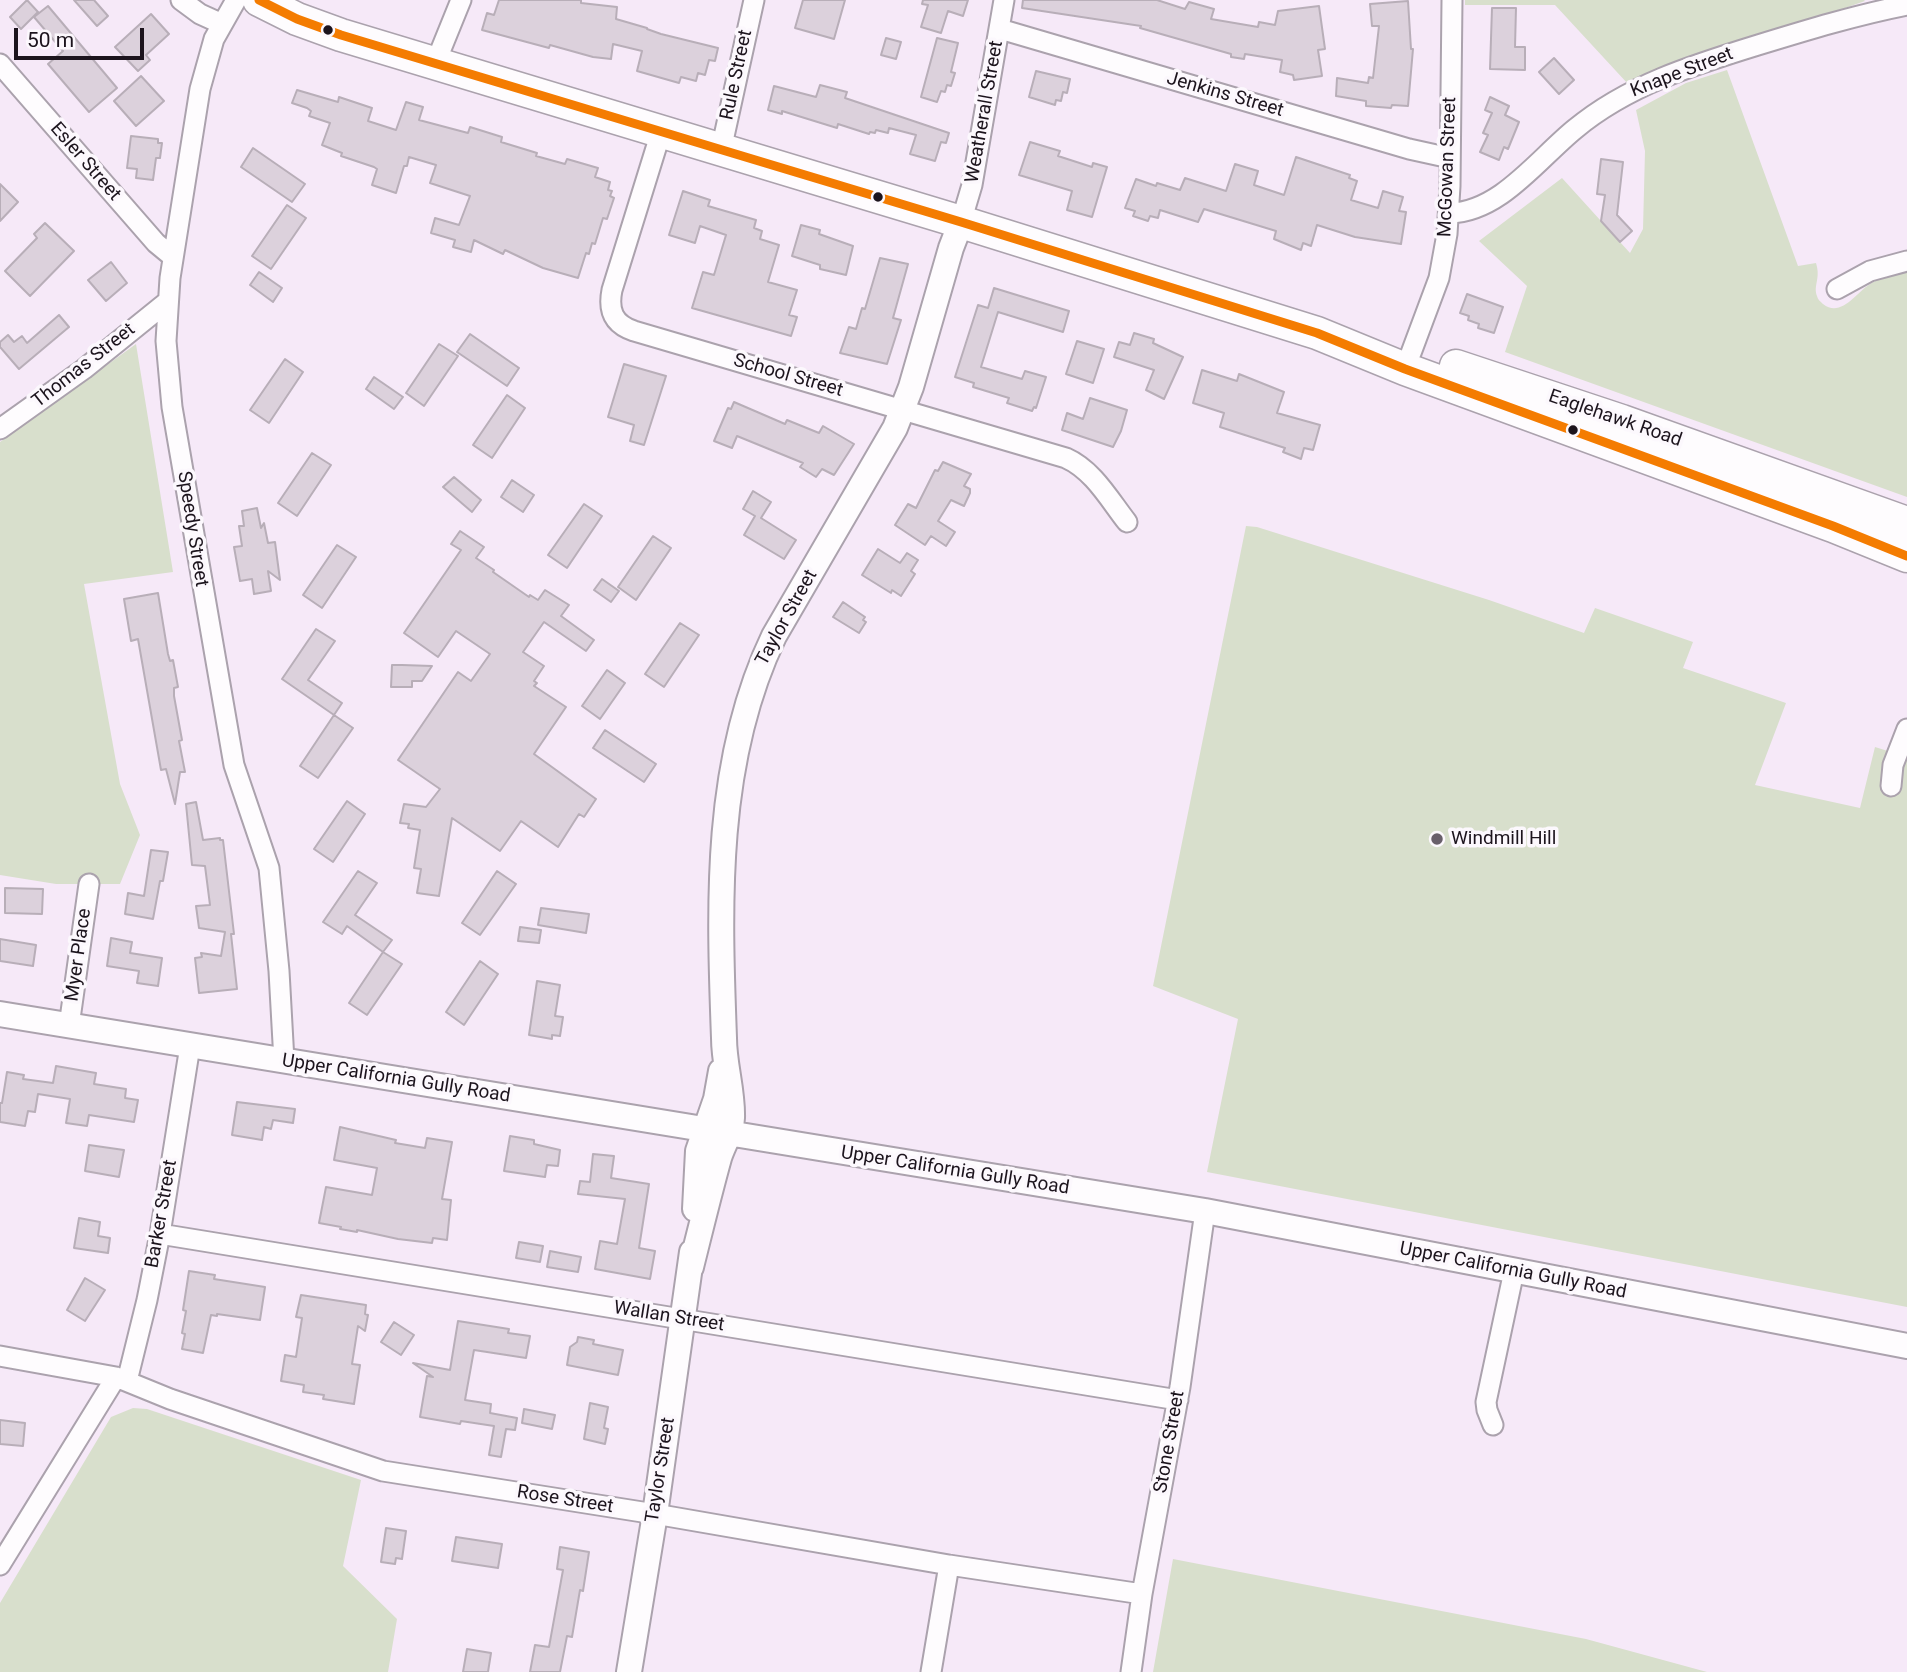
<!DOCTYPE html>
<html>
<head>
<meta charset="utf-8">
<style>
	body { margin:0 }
	#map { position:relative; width:1907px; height:1672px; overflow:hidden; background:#f6e9f8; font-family:Roboto,sans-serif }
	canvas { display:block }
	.scale { position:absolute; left:14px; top:28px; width:130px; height:32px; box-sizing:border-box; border:4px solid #1c141d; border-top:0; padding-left:9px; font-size:21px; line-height:24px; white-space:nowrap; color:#1c141d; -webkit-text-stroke:5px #fcf8fd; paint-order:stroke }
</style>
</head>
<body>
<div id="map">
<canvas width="1907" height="1672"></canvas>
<div class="scale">50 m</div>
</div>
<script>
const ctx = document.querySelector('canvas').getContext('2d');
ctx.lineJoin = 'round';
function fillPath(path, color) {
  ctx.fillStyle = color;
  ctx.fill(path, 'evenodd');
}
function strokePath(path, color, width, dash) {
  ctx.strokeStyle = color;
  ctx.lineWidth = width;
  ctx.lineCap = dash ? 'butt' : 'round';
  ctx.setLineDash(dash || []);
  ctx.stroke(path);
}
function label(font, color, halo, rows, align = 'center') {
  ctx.font = font + ' Roboto,sans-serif';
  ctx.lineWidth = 7;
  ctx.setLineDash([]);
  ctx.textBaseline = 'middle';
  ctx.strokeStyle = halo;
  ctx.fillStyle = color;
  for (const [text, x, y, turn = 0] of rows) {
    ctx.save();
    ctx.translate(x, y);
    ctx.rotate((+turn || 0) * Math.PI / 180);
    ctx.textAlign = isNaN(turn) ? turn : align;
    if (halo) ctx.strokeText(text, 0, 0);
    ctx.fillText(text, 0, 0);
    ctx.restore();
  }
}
const green = new Path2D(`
	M1465,0H1864L1865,1L1628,84L1555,5H1465Z
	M1727,70L1798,266L1816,263C1821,279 1813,285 1817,296C1818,300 1820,301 1823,304C1841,318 1856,293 1870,284C1881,277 1894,274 1907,271V497L1505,352L1527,286L1479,241L1562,178L1630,253L1643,229L1645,151L1636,110L1686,83Z
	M136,344L173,572L84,584L120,784L140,835L120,884H56L0,875V442Z
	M1246,526L1257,527L1489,600L1584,633L1595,608L1693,642L1683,668L1786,703L1755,785L1860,808L1875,747L1907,757V1307L1207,1172L1238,1019L1153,986Z
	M133,1408L147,1409L361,1480L343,1566L397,1619L388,1672H0V1603L111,1417Z
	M1173,1559L1586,1639L1707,1672H1153Z`);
const building = new Path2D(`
	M27,0L38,12L21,29L10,17Z
	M74,0H94L108,16L97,26Z
	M499,0H581V3L617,7L616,19L647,28V29L661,34L718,48L715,61L709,60L705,75L698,73L696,81L681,77L679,83L637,71L642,51L613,44L611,59L593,57L550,45L549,48L482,30L487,13L494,15Z
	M803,0H845L834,39L795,28Z
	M923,0H968L963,16L948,11L941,33L921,27L928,5L922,4Z
	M1023,0H1157L1185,9L1189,2L1214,9L1211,19L1258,27L1259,22L1275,25L1278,11L1319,6L1325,49L1318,50L1322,76L1294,80L1293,75L1280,72L1282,60L1245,54L1244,59L1231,57V54L1140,28L1141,26L1022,8Z
	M1408,1L1411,49H1413L1408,106L1392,105L1391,108L1366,106V101L1336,96L1337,78L1368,83L1369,77L1373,78L1379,26H1372L1370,4Z
	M48,6L117,88L89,112L48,64L63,51L34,17Z
	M1492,8H1516L1515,47H1525V70L1490,69Z
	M151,14L169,34L146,55L150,60L138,71L115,47Z
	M886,38L901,42L896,59L881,55Z
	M937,38L958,43L951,72L955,73L951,86L947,85L945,92L941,91L937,102L921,97Z
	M1554,58L1574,80L1559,94L1539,72Z
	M1036,71L1070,79L1067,93L1063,92L1061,101L1056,100L1055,105L1029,97Z
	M141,76L164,101L136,126L114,101Z
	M820,85L847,92L845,98L949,133L946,143L941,142L935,161L910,154L916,135L889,128L888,133L876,130L875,133L870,132L869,134L838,124L837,128L782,111V114L768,110L774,86L816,97Z
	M297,90L338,102L339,97L372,108L368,121L396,130L406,102L423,107L419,120L468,133L470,127L502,137L501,142L537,153L536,156L565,164L567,159L598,168L595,177L610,182L608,190L612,191L610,196L614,198L607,219L603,218L595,244L592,243L589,254L586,253L578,278L543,268L505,250L503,254L474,240L471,252L453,247L455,240L431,233L435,218L459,225L470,196L430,183L436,165L409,157L407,166H404L396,193L372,185L377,169L374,167L341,156L342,153L322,145L330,123L309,116L311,111L307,108L292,103Z
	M1490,97L1509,106L1505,115L1519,122L1508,149L1504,147L1499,160L1480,152L1488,135L1483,133L1492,113L1485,110Z
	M131,136L158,139V143H162L160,158H156L153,180L136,178L137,169L127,168Z
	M1030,142L1060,151L1058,156L1092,167L1093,163L1107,167L1092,217L1067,210L1072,191L1019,175Z
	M253,148L305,184L292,202L241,167Z
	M1296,157L1350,175L1349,178L1357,181L1351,200L1378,208L1383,191L1403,197L1399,211L1406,212L1401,244L1355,237L1317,225L1311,246L1303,243L1301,250L1274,239L1276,231L1204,209L1198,222L1160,210L1158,218L1150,216L1148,221L1133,216L1135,211L1125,208L1136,179L1156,186L1157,183L1180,190L1185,178L1226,191L1235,164L1258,171L1254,185L1284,195Z
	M1601,159L1623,162L1617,215L1632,231L1620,242L1601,221L1605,195L1597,194Z
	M0,184L18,202L0,221Z
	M683,191L710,200L708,206L756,220L754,228L762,231L760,239L779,245L768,282L797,290L789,315L797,317L791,336L692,308L703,272L714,275L726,235L700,226L695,243L669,235Z
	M287,205L306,218L271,269L252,256Z
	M45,223L74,251L30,296L5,271L37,238L34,234Z
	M801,225L820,230L819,234L853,246L846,275L820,269V265L792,256Z
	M880,258L908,264L893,318L901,320L887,364L840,353L849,327L856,329L862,308L865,309Z
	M111,262L127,283L106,301L88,280Z
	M259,272L282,288L273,302L250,285Z
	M994,288L1069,311L1063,332L998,312L981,367L1022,379L1025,371L1046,377L1036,408L1034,407L1032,411L1007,403L1009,398L973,387L974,383L955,377L978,305L988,308Z
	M1467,294L1503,307L1494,333L1478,328L1479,324L1468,320L1469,316L1460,313Z
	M59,315L69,327L19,369L0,347V342L8,335L14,342L22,336L27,343Z
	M1134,333L1154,339L1153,343L1183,357L1164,399L1146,390L1154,370L1114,357L1119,342L1130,345Z
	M470,334L519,368L507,386L457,352Z
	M1077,341L1104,349L1093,383L1066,374Z
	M439,344L458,356L424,406L406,393Z
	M285,359L303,372L269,423L250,410Z
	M624,364L666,376L644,445L630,441L634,425L608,417Z
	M1202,370L1237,381L1239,374L1284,392L1277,413L1320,425L1313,450L1304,448L1301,459L1283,452L1285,448L1220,427L1224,413L1193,403Z
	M374,377L403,397L394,409L366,389Z
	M507,395L525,408L492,458L473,445Z
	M1090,398L1127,410L1121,431L1113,447L1062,430L1067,413L1083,419Z
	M734,402L785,424L787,420L819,433L823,426L854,444L834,475L822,469L816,477L800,467L803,463L737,436L732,448L714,441L728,408L731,409Z
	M312,453L331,465L297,516L278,503Z
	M943,462L971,474L964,486L970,489V493L964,506L951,500L938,521L955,532L946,546L931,536L925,545L895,525L908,504L916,508L935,470L938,471Z
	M454,477L481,500L472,512L443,487Z
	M512,480L534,495L523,512L501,497Z
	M753,491L771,502L761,518L796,540L784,559L744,535L755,516L743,509Z
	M584,504L602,516L567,568L548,555Z
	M257,508L261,528L264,523L268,543L275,542L280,580L268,571L271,591L254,594L252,579L240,581L234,547L242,546L239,526H244L242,511Z
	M460,531L484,547L476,558L494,570L493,572L529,597L530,595L538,600L545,590L569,605L561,616L594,640L586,651L544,622L523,652L544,666L534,681L537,683L534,686L566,707L534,754L596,799L584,817L579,814L558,847L521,821L500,851L452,818L439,896L417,893L421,869L414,868L420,830L408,828L409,824L400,823L404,804L426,807L440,789L398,760L458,672L471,681L490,654L456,631L438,657L404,633L461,550L451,544Z
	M653,536L671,548L636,600L618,587Z
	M337,545L356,557L322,608L303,595Z
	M878,549L900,563L907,553L918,560L911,571L915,574L901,596L892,590L891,593L862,575Z
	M602,579L619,591L611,602L594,590Z
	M158,593L168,654L170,661L173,660L178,687L174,688V696L182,740L179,741L185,772H180L175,804L166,769L161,770L138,639L131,641L124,599Z
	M843,602L865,617L863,620L866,622L859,633L833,617Z
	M680,623L699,635L664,687L645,674Z
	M316,629L335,641L308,680L342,703L334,715L282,679Z
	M392,665H402L432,666L422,681H412V687H391Z
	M607,670L625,683L600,719L582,706Z
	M334,715L353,728L318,778L300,766Z
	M605,730L656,764L644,782L593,748Z
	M347,801L365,814L333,862L314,849Z
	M196,802L203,840L220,838V840H223L234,934H231L237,989L199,993L195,958L202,957L201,953L221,956L225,932L199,928L196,906L210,905L205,866L192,865L186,804Z
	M151,850L168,852L163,881H160L153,919L125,914L128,893L144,896Z
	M358,871L377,883L355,915L392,940L383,952L347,926L342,934L323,922Z
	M497,871L516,884L480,935L462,923Z
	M5,888L43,889L42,914L5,913Z
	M541,908L589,914L586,933L538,925Z
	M520,927L541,930L539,943L518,941Z
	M111,938L132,942L130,953L162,958L158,986L137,983L139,971L107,966Z
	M0,939L36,945L33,966L0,961Z
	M383,952L402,964L367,1015L349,1003Z
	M480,961L498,974L464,1025L446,1012Z
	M537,981L560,985L555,1016L563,1017L560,1036L552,1035V1039L529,1035Z
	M56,1066L96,1073L94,1084L126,1089L125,1098L138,1100L134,1122L89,1115L87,1126L66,1123L70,1099L38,1094L35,1112L28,1111L25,1126L0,1122V1103H2L7,1072L24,1075L23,1079L53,1083Z
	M237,1102L295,1109L293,1123L273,1120L271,1129L264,1127L262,1140L232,1135Z
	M340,1127L396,1140L395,1143L425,1148L427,1138L452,1142L442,1199L451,1200L447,1240L433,1238L432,1243L398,1239L357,1230V1232L340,1229L341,1227L319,1223L326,1187L372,1195L377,1168L334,1160Z
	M510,1136L534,1140V1144L560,1150L558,1166L547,1165L545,1177L504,1171Z
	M89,1145L124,1150L119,1177L85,1171Z
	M593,1154L614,1156L611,1178L649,1184L639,1248L655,1251L650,1279L595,1269L600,1241L617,1244L625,1199L578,1194L580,1181L590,1182Z
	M79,1218L100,1222L98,1236L110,1238L108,1253L74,1248Z
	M519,1242L543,1246L540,1262L516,1258Z
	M550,1251L581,1257L578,1272L547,1267Z
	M189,1271L215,1275L214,1279L265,1287L260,1320L217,1314V1316L211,1315L203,1353L182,1349L185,1334L182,1333L186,1311L183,1310Z
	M85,1278L105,1290L85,1321L67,1310Z
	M301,1295L366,1305L365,1314L368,1315L365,1331L358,1326L352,1364L360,1365L354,1404L323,1399L324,1395L303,1392L304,1385L281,1381L285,1355L296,1357L302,1318L296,1317Z
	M458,1321L509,1329L508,1333L530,1336L526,1358L474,1350L465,1400L491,1404L490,1413L517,1418L515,1430L506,1429L501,1457L489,1455L494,1426L461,1421L460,1424L420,1417L427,1376L433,1377L413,1363L450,1370Z
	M394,1322L414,1335L401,1355L381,1342Z
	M578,1337L594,1340L593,1344L623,1350L618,1375L567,1365L570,1347L577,1342Z
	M590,1403L608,1407L604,1428L608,1429L605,1444L584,1439Z
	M524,1409L555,1415L552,1429L522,1423Z
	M0,1420L25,1423L23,1446L0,1444Z
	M386,1528L406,1531L402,1559L396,1558L395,1564L381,1562Z
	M456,1537L502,1544L498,1568L452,1561Z
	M560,1547L589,1552L583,1591L580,1590L572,1637L567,1636L560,1672H530L535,1645L549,1647L563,1570L557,1569Z
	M467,1649L491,1653L488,1672H463Z`);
const minor = new Path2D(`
	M181,0L200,14L222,24
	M236,0L214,39L200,89L170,278L166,341L172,407L234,765L269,868L279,971L284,1061
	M1000,29L1409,149L1450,158
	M0,64L156,243L173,257
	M435,64L461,0
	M661,132L612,290C608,310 613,324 634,331L1066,458C1093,470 1109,499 1127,522
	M721,150L754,0
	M1450,213C1500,212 1538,159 1575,129C1628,85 1693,65 1758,45C1807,30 1856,15 1907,5
	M961,222L972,185L1004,0
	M1837,289L1870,271L1907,261
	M1411,353L1439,278L1447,234L1450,186L1452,0
	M0,429L84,369L167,302
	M1891,786L1893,765L1907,729
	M69,1026L89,884
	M160,1234L1178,1400
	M0,1356L116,1377L170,1399L383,1471L655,1514L949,1565L1142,1594
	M127,1381L147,1300L160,1234L190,1046
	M1493,1425L1487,1410L1486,1402L1514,1271
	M0,1565L116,1377
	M931,1672L949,1565
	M1131,1672L1142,1594L1180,1387L1205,1211`);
const tertiary = new Path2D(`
	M0,1014L1205,1211L1907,1346
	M695,1209L698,1151L716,1099L721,1071
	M691,1267C700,1231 709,1194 719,1158C723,1145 732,1132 732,1118C733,1091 724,1065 724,1038C719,903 714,761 774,636L895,428L911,387L951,248L961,222
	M629,1672L655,1514L692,1252`);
const primary = new Path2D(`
	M259,0L297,19L341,35L961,222L1317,333L1405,369L1833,526L1907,556
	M1456,366L1622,421L1907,523`);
const bus1 = new Path2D(`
	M259,0L297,19L341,35L961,222L1317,333L1405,369L1833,526L1907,556`);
const markers = [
	[328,30,6,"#1c141d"],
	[878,197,6,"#1c141d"],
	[1573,430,6,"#1c141d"],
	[1437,839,7,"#685f6a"]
];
const streetNames = [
	["Knape Street",1682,73,-21],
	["Rule Street",737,75,-78],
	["Jenkins Street",1225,95,16],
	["Weatherall Street",985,112,-80],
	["Esler Street",85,162,49],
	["McGowan Street",1448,167,-88],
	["Thomas Street",84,366,-38],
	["School Street",788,376,16],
	["Eaglehawk Road",1615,419,19],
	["Speedy Street",192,529,81],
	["Taylor Street",787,618,-61],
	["Myer Place",79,955,-82],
	["Upper California Gully Road",396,1079,9],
	["Upper California Gully Road",955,1171,9],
	["Barker Street",162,1214,-80],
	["Upper California Gully Road",1513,1271,11],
	["Wallan Street",669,1317,9],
	["Stone Street",1170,1442,-80],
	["Taylor Street",661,1470,-81],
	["Rose Street",565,1500,9]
];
const poiNames = [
	["Windmill Hill",1451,839]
];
fillPath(green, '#d8dfcc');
fillPath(building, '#dcd1dc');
strokePath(building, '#b8aeb8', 2);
strokePath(minor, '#aba2ad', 23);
strokePath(tertiary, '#aba2ad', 28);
strokePath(primary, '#aba2ad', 35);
strokePath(minor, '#fefcfe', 19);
strokePath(tertiary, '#fefcfe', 24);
strokePath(primary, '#fefcfe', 32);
strokePath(bus1, '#f47c01', 9);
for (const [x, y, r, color] of markers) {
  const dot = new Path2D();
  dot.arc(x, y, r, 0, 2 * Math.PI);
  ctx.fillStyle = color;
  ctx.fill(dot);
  strokePath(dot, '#fcf8fd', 2.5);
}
label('19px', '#1c141d', '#fcf8fd', streetNames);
label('19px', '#1c141d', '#fcf8fd', poiNames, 'left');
</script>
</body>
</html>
